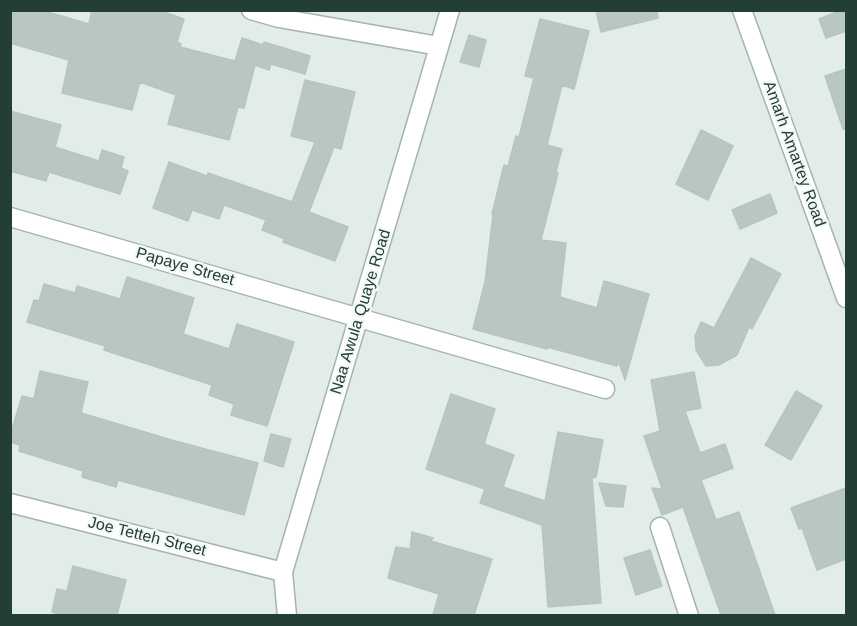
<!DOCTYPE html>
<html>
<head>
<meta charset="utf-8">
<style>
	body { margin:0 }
	#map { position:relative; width:857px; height:626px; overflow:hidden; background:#e2ece8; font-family:Arial,sans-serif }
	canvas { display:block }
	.frame { position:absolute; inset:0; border:12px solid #223e36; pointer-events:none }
</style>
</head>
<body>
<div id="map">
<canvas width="857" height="626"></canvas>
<div class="frame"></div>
</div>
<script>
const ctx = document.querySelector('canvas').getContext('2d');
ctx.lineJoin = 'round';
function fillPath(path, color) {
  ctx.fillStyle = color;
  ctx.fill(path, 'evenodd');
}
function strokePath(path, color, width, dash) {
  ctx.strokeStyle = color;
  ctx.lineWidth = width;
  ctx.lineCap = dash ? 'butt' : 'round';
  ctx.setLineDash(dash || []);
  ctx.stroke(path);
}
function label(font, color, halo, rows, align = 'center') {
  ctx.font = font + ' Arial,sans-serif';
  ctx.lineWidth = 5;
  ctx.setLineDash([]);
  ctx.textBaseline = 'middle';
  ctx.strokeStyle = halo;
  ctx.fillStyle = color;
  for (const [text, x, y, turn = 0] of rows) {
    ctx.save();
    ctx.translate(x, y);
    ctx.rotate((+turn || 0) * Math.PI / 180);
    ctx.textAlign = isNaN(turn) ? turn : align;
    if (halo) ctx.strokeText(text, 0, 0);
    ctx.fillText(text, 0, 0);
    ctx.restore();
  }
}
const building = new Path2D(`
	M10,10H41L89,24L92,10H158L184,19L177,42L181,44L180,47L235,61L242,38L263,45L264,42L310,56L305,74L271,64L269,70L255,65L244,108L238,107L229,140L168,124L176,95L140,82L132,110L62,93L69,60L10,43Z
	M596,10H657L658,18L601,32Z
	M842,10H846V31L826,38L819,19Z
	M540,19L589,31L574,89L562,85L547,145L562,149L556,172L558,173L541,240L566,243L560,297L597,308L604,281L649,294L625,380L618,360L617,366L547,347V349L473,329L485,282L493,215L492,214L504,165L508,166L516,136L519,137L534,78L525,76Z
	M469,35L486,40L479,67L460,62Z
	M846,69V129H843L825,76Z
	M305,80L355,92L341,149L334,147L309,212L348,227L335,261L283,242L285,239L262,230L266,220L224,205L219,219L192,210L188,221L153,208L169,162L207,176L208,173L292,202L315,142L291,136Z
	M10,111L61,125L55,147L99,161L102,150L124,157L121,168L128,171L120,194L49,172L46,181L10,171Z
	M701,130L733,146L708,200L676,184Z
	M770,194L777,213L740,229L732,210Z
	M751,258L781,274L752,329L749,327L737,355L719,365L706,366L696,350L695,336L701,322L714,328Z
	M127,277L194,298L183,334L229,349L237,324L294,342L267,426L231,415L234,404L209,395L212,385L104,350L105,346L27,322L34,300L39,301L44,284L75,293L77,286L120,299Z
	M40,371L88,382L81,413L175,441L258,463L244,515L118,480L116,487L82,477L83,471L19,451L20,445L10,442V436L22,396L34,399Z
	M694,372L701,408L685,411L700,453L725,444L733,468L701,480L716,520L739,512L775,615H721L683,507L662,515L652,488L662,489L644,436L660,431L651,380Z
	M796,391L822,406L791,460L765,445Z
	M451,394L495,409L484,444L514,455L503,487L545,501L558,432L603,440L596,477L592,478L601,603L548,607L542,525L480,503L485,489L426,469Z
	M271,434L291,439L283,467L264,461Z
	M599,483L626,486L623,507L606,506Z
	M846,488V559L817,570L802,528L799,529L791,508Z
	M412,532L433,538L431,541L492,559L474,615H433L439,594L388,578L396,547L410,549Z
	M650,550L662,586L636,595L624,558Z
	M73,566L126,580L117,615H65L52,612L57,589L67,591Z`);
const street = new Path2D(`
	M251,10L279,18L439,46
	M742,10L846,298
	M10,217L605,389
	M10,503L283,572
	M660,527L689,616
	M287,616L283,572L450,10`);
const streetNames = [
	["Amarh Amartey Road",794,154,70],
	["Papaye Street",185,267,16],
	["Naa Awula Quaye Road",361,312,-73],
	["Joe Tetteh Street",147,537,14]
];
fillPath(building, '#b8c7c1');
strokePath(building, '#b5c6bf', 1.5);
strokePath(street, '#a5b4af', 21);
strokePath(street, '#fff', 18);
label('16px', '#223e36', '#f3f9f6', streetNames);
</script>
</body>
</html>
